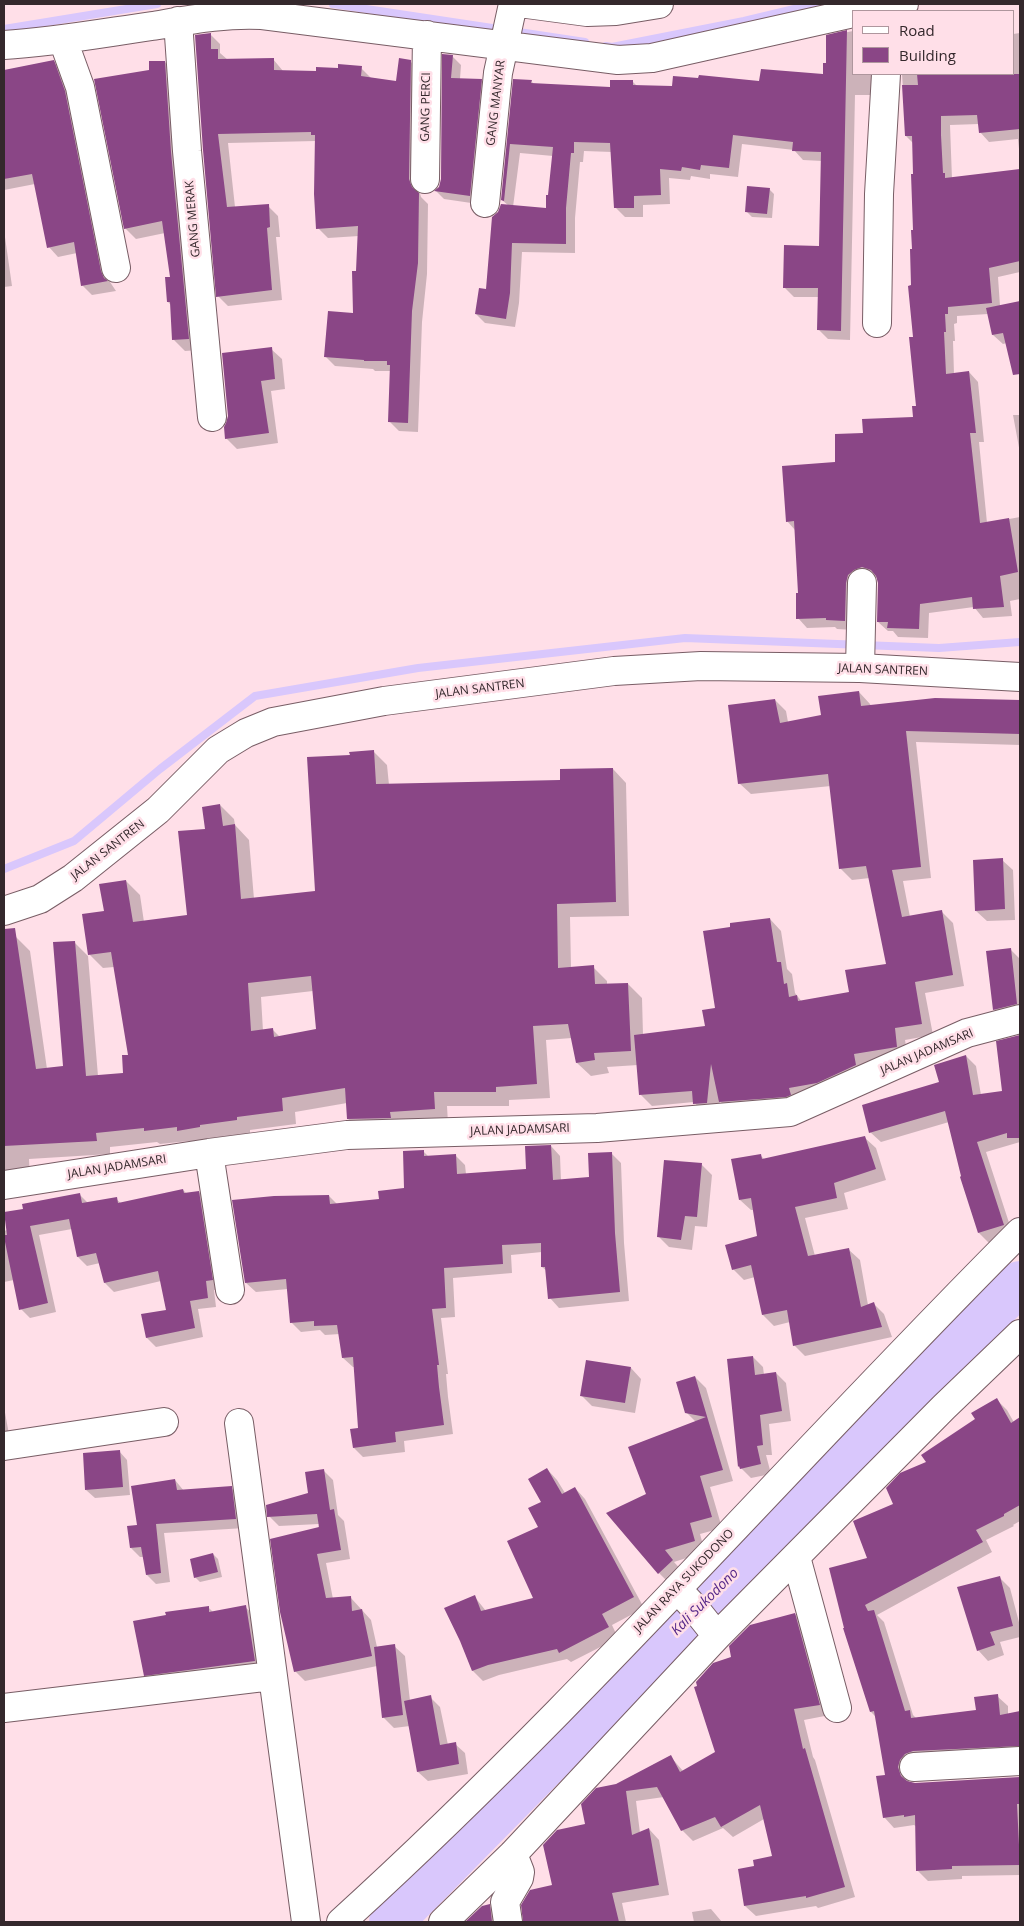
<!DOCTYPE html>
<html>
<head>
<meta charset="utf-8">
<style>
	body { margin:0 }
	#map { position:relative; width:1024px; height:1926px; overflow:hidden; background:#ffdfe8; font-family:"Open Sans",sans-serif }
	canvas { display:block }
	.frame { position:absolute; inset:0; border:5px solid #34282c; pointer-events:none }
	.legend { position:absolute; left:852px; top:10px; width:162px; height:65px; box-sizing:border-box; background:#ffdfe8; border:1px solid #ae969d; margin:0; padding:6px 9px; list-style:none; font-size:15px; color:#34282c }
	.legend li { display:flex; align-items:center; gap:10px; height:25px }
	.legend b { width:25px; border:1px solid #ae969d }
</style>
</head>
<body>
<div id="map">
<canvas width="1024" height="1926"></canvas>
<div class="frame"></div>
<ul class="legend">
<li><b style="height:6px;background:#fff"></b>Road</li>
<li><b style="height:14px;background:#8a4686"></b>Building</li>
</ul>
</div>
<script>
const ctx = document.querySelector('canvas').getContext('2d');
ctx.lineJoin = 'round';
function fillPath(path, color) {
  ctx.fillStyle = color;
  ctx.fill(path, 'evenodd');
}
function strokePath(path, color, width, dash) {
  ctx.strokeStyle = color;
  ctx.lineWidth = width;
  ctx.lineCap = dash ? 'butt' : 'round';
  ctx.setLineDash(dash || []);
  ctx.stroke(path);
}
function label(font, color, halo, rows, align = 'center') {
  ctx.font = font + ' "Open Sans",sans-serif';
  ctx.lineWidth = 5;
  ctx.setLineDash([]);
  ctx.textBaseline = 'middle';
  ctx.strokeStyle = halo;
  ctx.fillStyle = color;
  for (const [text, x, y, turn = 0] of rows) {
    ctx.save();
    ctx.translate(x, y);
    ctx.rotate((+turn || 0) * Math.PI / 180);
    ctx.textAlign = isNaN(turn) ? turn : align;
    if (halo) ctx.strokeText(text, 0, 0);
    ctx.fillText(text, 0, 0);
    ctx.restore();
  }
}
const shadow = new Path2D(`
	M853,31V74H884L879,95H855L850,340L828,339L819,330V297H794L784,287L820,247L822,161L803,160L794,150L742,144L738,177L710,174V179L691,176L690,180L669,178L670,204L643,205V217H625L615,207L612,152L584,151L583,162H580L575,218V253L522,252L519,303L515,327L485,323L476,314L487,290L509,206L502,200L514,80L531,81L534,84L611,88L633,82L637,86L673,87L760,82L824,75L827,65L828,36ZM520,153L553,156L547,209L513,207Z
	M1020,33V159L1018,139L989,142L980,132L979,124L950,125L952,179L1020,170V272L998,277L1000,306L1020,302V371L1011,362L1007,343L1003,344L993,335L988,314L957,316V323L954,324L955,341H953L954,374L969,372L978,382L984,442H979L987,523L1020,517V599L1010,601L1012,616L983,618L974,607L929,613L928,638L898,637L893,631H888L878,622L879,583L878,578L872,576L854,630L837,629L835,627L807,628L798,618L799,594L795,530L787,521L836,463L864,435L914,419L918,407L913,287L915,231L913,143L906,136L902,74H1013V34Z
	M210,34L220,44V53L228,60L273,59L283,71L317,72L361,68L371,78L397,82L410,61L420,71L419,190L421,197L428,204L427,274L422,322L418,432L399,431L389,421L391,371H375L373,369L335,366L325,356L354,314L359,236L328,238L318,228L316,141L228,143L235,207L268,206L278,216L280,237H276L282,300L228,306L218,296Z
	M452,56L461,65L460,79L481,80L490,88L478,204L444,199L436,191L440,187L442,179Z
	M53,61L63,71L74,102L110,282L116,291L92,295L82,285L77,253L58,257L49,247L35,184L4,190V71Z
	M165,62L176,74L199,350L185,351L174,340L171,305L168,302L171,278L165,233L136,239L125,228L150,71Z
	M769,189L774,194L772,218L752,217L747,212Z
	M4,230L12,286L4,287Z
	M271,349L282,359L285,389L271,391L278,443L237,449L226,438Z
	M1013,415H1020V453Z
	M859,692L870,704L871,706L935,699L1020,702V745L916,742L931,878L903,881L910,917L941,911L953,923L964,986L925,993L933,1035L905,1040L908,1058L829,1094L731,1113L720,1101L718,1114L705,1115L694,1102L652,1106L640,1094L638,1065L607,1067L609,1073L591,1076L577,1063L572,1038L546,1040L550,1098L509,1100V1106H447L448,1123L362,1133L348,1119L347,1103L295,1112L296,1124L250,1130V1134L192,1145L189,1141L160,1144L157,1142L110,1147V1154L29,1159L30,1181L4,1182V939L16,937L30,951L47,1069L64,1067L74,942L88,956L98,1076L124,1074L129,1056L114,967L103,968L89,954L105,912L126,881L140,895L144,922L188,916L206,830L220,805L234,819L235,825L249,840L254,899L316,892L351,756L373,751L387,765L389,785L561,782L613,769L626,783L629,916L570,917L571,968L593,967L607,981V985L628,984L642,998L643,1035L706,1027L717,1009L732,928L770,919L781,931L787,969L792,974L795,993L802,1002L850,993L887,965L870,878L852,880L840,868L831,786L751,794L739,783L775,700L786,711L788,722L822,716ZM313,991L317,1030L280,1037L273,1030L263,1031L261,997Z
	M1002,860L1013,870L1015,920L987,921L976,911Z
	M1010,949L1020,959V1016L1004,1020L994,1009Z
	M1020,1036V1142L986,1152L1013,1235L989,1243L979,1233L949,1122L881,1142L870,1132L941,1083L966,1056L976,1066L981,1095L1003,1092L998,1042Z
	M865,1138L876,1148L886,1180L844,1193L848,1209L805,1218L815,1256L849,1250L860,1260L868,1305L873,1303L884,1314L892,1337L805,1356L794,1345L790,1322L774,1326L763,1315L755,1277L744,1280L733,1269L758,1237L754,1210H751L740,1200L761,1156L765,1160Z
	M551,1146L560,1156L561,1181L590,1178L611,1153L621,1163L624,1243L629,1301L559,1308L550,1298L547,1271L542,1267V1252L511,1255L512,1273L453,1278L455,1317L441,1318L448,1374H446L448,1397L453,1434L404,1441L405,1452L363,1457L354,1448L360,1429L355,1367H353L343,1358L340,1334L325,1335L320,1330L301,1332L291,1322L288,1289L256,1292L246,1283L329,1196L337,1204L380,1200L405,1189L423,1151L429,1157L455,1155L465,1165L466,1174L528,1170Z
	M701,1164L712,1175L707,1227L695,1226L692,1250L669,1247L659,1237Z
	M183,1190L187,1194L199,1192L208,1202L221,1289L214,1290L216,1307L198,1309L203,1337L156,1347L147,1338L143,1315L168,1311L161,1281L114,1292L105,1283L100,1263L87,1266L78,1257L72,1229L39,1235L56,1312L30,1318L21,1309L14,1280L4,1282V1231L7,1230L24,1210L79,1194L89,1204L116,1199L122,1204Z
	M753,1357L763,1367L764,1375L776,1373L786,1383L791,1421L769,1424L772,1455H766L771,1474L751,1478L739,1466Z
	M631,1368L641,1379L635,1413L592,1406L581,1395Z
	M695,1377L706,1388L733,1481L710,1487L722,1528L700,1534L705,1552L674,1562L683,1572L670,1584L659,1573L648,1495L696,1422L687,1413Z
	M997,1400L1007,1410L1020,1433V1521L1013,1525L1014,1526L986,1540L992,1552L877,1615L884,1622L913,1715L916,1718L977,1711L997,1696L1008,1706V1714L1020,1713V1756L908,1779L910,1783L915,1784L1020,1778V1875L962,1876V1879L928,1881L917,1870V1827L914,1825L894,1828L884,1817L886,1776L876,1717L871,1712L845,1629L869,1559L895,1505L928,1462Z
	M4,1407L10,1440L4,1444Z
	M119,1451L127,1460L130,1495L95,1498L86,1490Z
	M547,1469L557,1480L565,1493L575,1488L585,1499L644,1608L612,1625L618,1638L571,1662L567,1659L499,1675L483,1681L473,1671L474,1596L486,1611L535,1599L539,1528Z
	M323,1470L333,1480L338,1515L344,1521L350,1559L326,1563L333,1599L351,1598L371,1620L377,1647L394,1646L405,1656L410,1701L430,1697L440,1707L448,1745L455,1744L465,1753L468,1774L428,1781L418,1772L410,1726L394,1728L383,1717L377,1666L305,1681L295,1671L319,1524L279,1526L269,1516L310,1494Z
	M175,1480L184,1491L231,1488L241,1497L245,1528L164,1533L170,1582L156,1584L147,1575L144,1557H140L131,1548L139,1526Z
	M213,1554L218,1559L222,1577L200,1582L195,1577Z
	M999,1577L1010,1588L1020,1626V1637L1000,1642L1004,1655L988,1661L978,1650Z
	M208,1607L213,1612L245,1607L258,1619L267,1673L158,1688L145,1675Z
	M795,1614L805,1625L830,1715L804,1720L813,1757L815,1760L855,1897L818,1908L816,1906L756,1916L745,1906L755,1867L774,1857L764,1819L733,1837L723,1828L693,1841L682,1830L664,1797L636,1801L640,1833L649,1829L659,1840L669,1895L622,1903L626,1922H524L523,1905L553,1886L587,1825L616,1785L670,1756L683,1771L717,1752L732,1658Z
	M489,1906L500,1916L501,1922H467L482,1907Z
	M711,1909L722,1922H694L692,1912Z`);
const stream = new Path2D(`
	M333,4L585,42
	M4,29L157,4
	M606,46L612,47L744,21L815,4
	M4,869L74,841L160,769L255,696L418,668L685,638L939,648L1020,642`);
const river = new Path2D(`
	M391,1922L1020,1283`);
const building = new Path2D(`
	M847,30L841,331L817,330L818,288H783L784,245L819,246L821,152L792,151L793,142L733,135L729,168L701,165L700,170L682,167L681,171L660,169L661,195L634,196V208H614L610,143L574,142V153H571L566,208V244L512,243L510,293L506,319L475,314L479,288L486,289L492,217L498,212L501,204L546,208V195H548L553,147L510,144L504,201L501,200L513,79L532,80L531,83L610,87V80H633V85L672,86L673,76L698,78L699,75L759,81L761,69L823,74V63H826V35Z
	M211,33V49H218V59L274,58V70L316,71V67L338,68V64L362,66L361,76L396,81L399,58L411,60L409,179L412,187L419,193L418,263L412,311L408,423L388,422L390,365H387V361H364V360L324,357L328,311L353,313L352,271H356L358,226L316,229L314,194L315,135H311V132L218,134L227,207L269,204L270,227L267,228L272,290L216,297L203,150L195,35Z
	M442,54L453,55L451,78L482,79L470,196L434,191L439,187L441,179Z
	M54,60L65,91L101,271L104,278L108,281L81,286L74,242L47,248L32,174L4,179V70Z
	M149,61H165L171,152L189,339L172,340L170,302H167L165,277H170L162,221L124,229L94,79L149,70Z
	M917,74H1020V129L979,133L977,115L941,116V135L943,173H945V178L1020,169V261L989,268L992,303L948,307V314H945L946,332H944L946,374L969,371L976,433H970L980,523L1009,518L1018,572L1000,576L1004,607L973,609L972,597L920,604L919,629L887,628L888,622H877L878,583L876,576L871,570L862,567L854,570L848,575L846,583L845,621L826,620V618L796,619V593H798L794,521L786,522L782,466L835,462V434L863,433L862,419L913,417L912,406H916L909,337H913L908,286L911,285L910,249H912L911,230H913L911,174H913L912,136H905L902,85H918Z
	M747,186L770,188L767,214L745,212Z
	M1020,301V374L1013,375L1003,333L992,335L986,308Z
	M272,347L275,379L261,381L269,433L225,439L224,427L226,423L228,416L222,353Z
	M859,691L861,706L935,698L1020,700V734L906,731L921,867L892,870L902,917L942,910L953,975L915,982L922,1024L895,1028L897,1047L854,1054L856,1065L817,1083L789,1088L791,1095L786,1097L719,1102L711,1064L707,1103L693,1104L692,1091L639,1095L634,1035L705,1026L702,1010L715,1008L703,931L730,927V923L770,918L777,962H781L784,984L787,983L789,997L797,995L798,1001L849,992L845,970L886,964L866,866L839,869L828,774L738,784L728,705L775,699L780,723L821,715L818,696Z
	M374,750L376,784L560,780V769L613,768L616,902L557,904L558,968L594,965L595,984L628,983L631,1051L594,1053L595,1060L576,1063L568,1024L533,1026L537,1084L496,1087V1092H434L435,1109L390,1112L391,1118L347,1119L345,1088L282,1098L283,1111L237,1117V1120L200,1125V1127L177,1131V1127L144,1131V1128L96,1133L97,1141L4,1146V929L15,928L36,1069L63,1066L53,942L75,941L86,1076L123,1073L122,1055H128L111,952L88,955L82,914L104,911L99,884L126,880L133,922L187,915L178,831L205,829L202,807L220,804L223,826L235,824L241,899L315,891L307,757L350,755L349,752ZM311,976L316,1029L274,1037L273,1028L251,1031L248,983Z
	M1003,858L1005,909L975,911L973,860Z
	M1011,948L1017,1004L993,1010L986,951Z
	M1020,1035V1138H1007V1133L977,1142L1004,1225L978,1233L960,1177L961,1176L945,1111L869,1133L862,1105L939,1082L934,1065L966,1055L973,1095L1002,1091L996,1041Z
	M865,1136L876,1169L834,1183L837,1198L795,1207L808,1256L849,1248L861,1307L874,1302L882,1327L793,1346L787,1310L762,1315L751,1265L732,1270L725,1245L757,1236L751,1198L739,1200L731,1159L761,1154L762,1159Z
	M551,1145L553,1180L589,1177L588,1153L612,1152L615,1233L620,1292L548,1299L545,1267H541V1243L502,1245L503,1264L444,1268L446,1308L432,1309L439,1365H437L439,1387L444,1425L395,1432L396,1442L353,1448L350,1429L358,1428L353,1357L342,1358L337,1325L314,1326V1321L290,1323L286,1279L245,1283L232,1200L274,1196L329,1195L330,1204L379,1199L378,1191L404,1188L403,1151L424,1150V1156L456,1154L457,1174L526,1169L525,1146Z
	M664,1160L702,1163L697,1217L685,1216L681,1240L657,1237Z
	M183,1189L184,1193L199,1191L213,1280L206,1281L208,1298L190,1301L195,1328L146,1338L141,1314L166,1310L158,1271L104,1283L96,1253L77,1257L69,1219L30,1226L48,1303L19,1310L4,1237V1235H7L4,1212L23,1209L22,1204L80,1193L82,1203L117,1197L118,1203Z
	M753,1356L755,1375L776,1372L782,1411L760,1415L763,1445L757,1446L761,1464L740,1469L739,1466L738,1467L727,1359Z
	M586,1360L631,1367L625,1403L580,1396Z
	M695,1376L723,1470L700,1476L712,1517L690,1523L695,1541L665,1550L673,1560L658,1574L606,1513L646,1494L628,1447L706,1417L685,1413L676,1382Z
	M997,1398L1011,1423L1020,1417V1505L1004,1514V1516L976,1530L983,1542L865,1605L868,1611L874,1610L905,1711L910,1710L911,1718L976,1710L974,1697L998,1694L1000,1715L1020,1711V1746L913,1751L905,1754L900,1760L898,1767L901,1776L907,1781L915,1783L1020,1777V1804H1017L1020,1865L952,1866V1869L916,1871L915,1815L904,1817V1815L883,1818L876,1776L885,1775L874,1711L870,1712L843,1628H844L829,1568L867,1558L853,1521L893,1504L886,1488L900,1473L926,1462L921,1455L975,1419L971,1413Z
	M120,1450L123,1487L85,1490L83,1453Z
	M547,1468L562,1494L575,1487L634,1597L602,1614L609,1627L559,1653L557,1649L488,1665L472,1671L460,1641L444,1608L475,1595L481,1611L533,1598L507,1541L538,1527L528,1508L541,1502L528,1479Z
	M324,1469L330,1510L334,1509L341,1550L317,1554L326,1598L351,1596L352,1611L362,1609L372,1656L294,1672L280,1612L270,1539L319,1527L317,1514L267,1517L266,1505L308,1493L305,1472Z
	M175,1479L177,1490L232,1486L236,1519L156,1524L161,1573L146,1575L141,1547L130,1548L127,1526L137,1525L131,1486Z
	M213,1553L218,1572L194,1578L190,1559Z
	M1000,1576L1013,1626L990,1632L995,1645L977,1651L957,1587Z
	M246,1605L255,1661L144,1676L133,1621L166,1615L165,1612L209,1606V1612Z
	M795,1613L820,1705L794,1709L803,1749L805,1748L845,1887L806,1898V1896L744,1906L738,1869L754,1866L753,1860L772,1856L760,1805L721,1827L715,1817L681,1831L657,1787L626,1791L632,1835L649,1828L659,1885L612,1893L619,1922H523L521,1905L530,1890L552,1885L543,1845L557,1830L585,1824L581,1804L596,1788L616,1784L671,1755L680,1772L715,1752L694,1687L697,1686L696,1682L713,1663L731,1657L729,1646L750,1625Z
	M395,1644L403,1715L382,1718L374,1647Z
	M431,1695L440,1745L456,1742L459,1764L417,1772L404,1701Z
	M490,1904L492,1922H465L482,1906Z`);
const minor = new Path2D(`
	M527,4L587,12L616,11L659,4
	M862,11L904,4
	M178,21L187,151L212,417
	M63,40L80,87L116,268
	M4,45C54,42 103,33 152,26C189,20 225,13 262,15L618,60L652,58L853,13
	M425,179L427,35
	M485,203L498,73L513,4
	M877,323L879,194L886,74
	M860,668L862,583
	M209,1153L230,1290
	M4,1185L209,1153L347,1135L597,1128L790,1112L967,1033L1020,1019
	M239,1423L306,1922
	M4,1446L164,1422
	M796,1557L837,1708
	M677,1589L693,1606L717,1636
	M4,1708L272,1676
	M914,1767L1020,1761
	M443,1922L513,1854L717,1636L944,1407L1020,1334
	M508,1922L505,1902L519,1878L520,1872L513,1854`);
const tertiary = new Path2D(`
	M4,911L40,899L73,878L158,810L218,750L246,733L273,722L384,701L614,671L701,666L860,668L1020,677`);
const secondary = new Path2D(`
	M341,1922C580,1705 792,1460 1020,1232`);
const streetNames = [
	["GANG MANYAR",496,103,-83],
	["GANG PERCI",426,107,-89],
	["GANG MERAK",193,219,-95],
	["JALAN SANTREN",883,670,2],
	["JALAN SANTREN",480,689,-7],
	["JALAN SANTREN",108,850,-38],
	["JALAN JADAMSARI",927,1052,-23],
	["JALAN JADAMSARI",520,1130,-2],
	["JALAN JADAMSARI",117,1167,-9],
	["JALAN RAYA SUKODONO",684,1581,-46]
];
const waterNames = [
	["Kali Sukodono",705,1602,-45]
];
fillPath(shadow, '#0003');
strokePath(stream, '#d9c7fc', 8);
strokePath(river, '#d9c7fc', 44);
fillPath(building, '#8a4686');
strokePath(minor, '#785d65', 30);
strokePath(tertiary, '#785d65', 30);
strokePath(secondary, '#785d65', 30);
strokePath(minor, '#fff', 28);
strokePath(tertiary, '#fff', 28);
strokePath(secondary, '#fff', 28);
label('12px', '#34282c', '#ffdfe8', streetNames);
label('italic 14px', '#532688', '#ffdfe8', waterNames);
</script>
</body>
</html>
